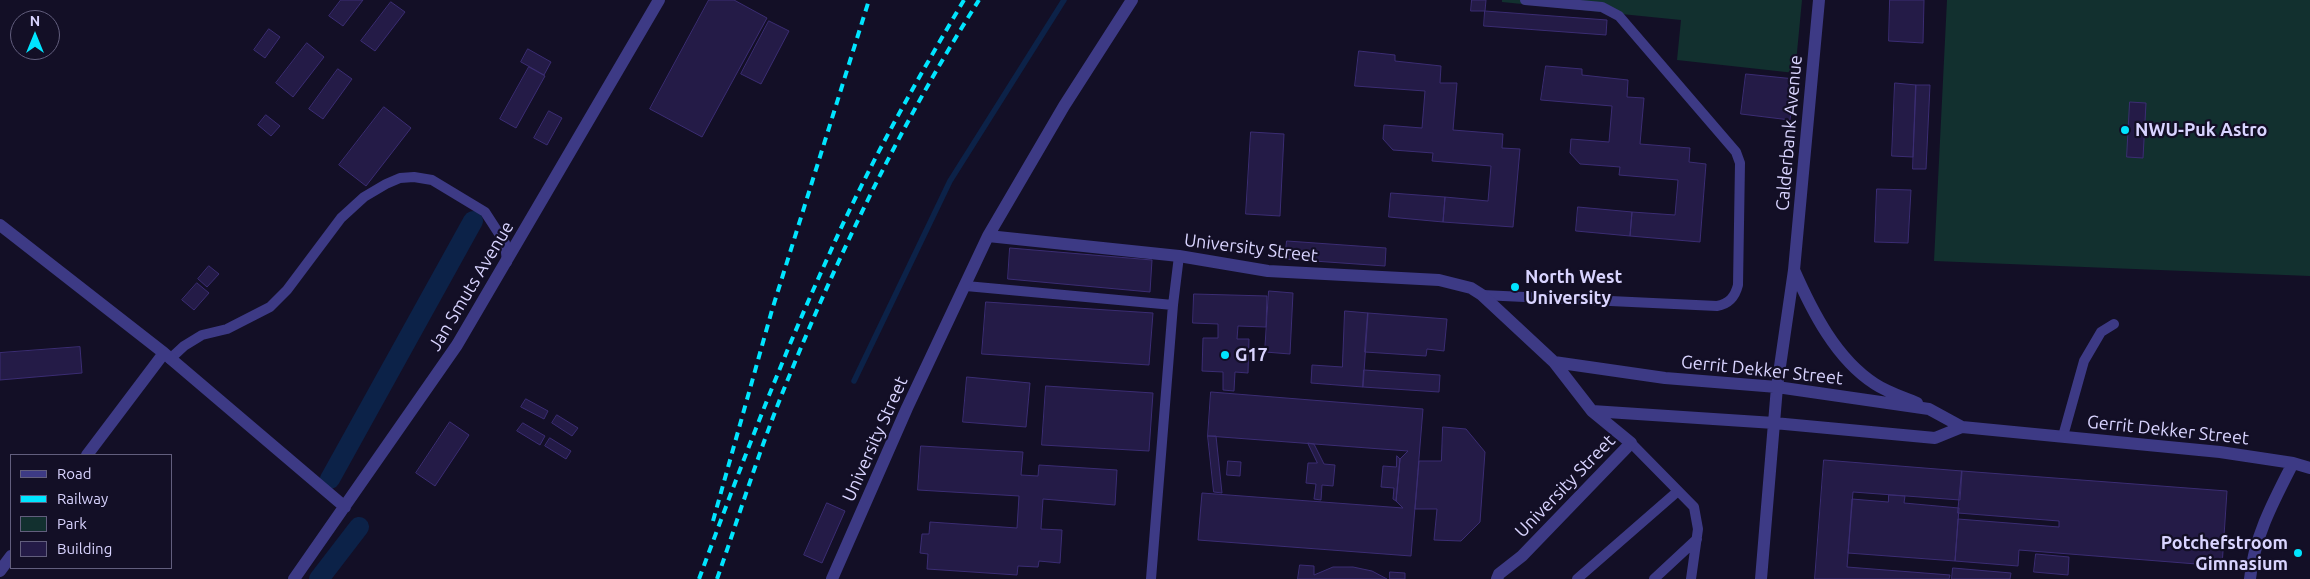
<!DOCTYPE html>
<html>
<head>
<meta charset="utf-8">
<style>
	body { margin:0 }
	#map { position:relative; width:2310px; height:579px; overflow:hidden; background:#130f26; font-family:Ubuntu,sans-serif }
	canvas { display:block }
	.legend { position:absolute; left:10px; top:454px; width:162px; height:115px; box-sizing:border-box; background:#130f26; border:1px solid #625e7d; margin:0; padding:6px 9px; list-style:none; font-size:15px; color:#d9d4ff }
	.legend li { display:flex; align-items:center; gap:10px; height:25px }
	.legend b { width:25px; border:1px solid #625e7d }
	.north { position:absolute; left:10px; top:10px; width:50px; height:50px; box-sizing:border-box; background:#130f26; border:1px solid #625e7d; border-radius:50%; rotate:0deg; font-size:14px; font-weight:700; line-height:20px; text-align:center; color:#d9d4ff }
	.north::after { content:''; display:block; margin:auto; width:18px; height:22px; background:#00e5ff; clip-path:polygon(50% 0,100% 100%,50% 72%,0 100%) }
</style>
</head>
<body>
<div id="map">
<canvas width="2310" height="579"></canvas>
<ul class="legend">
<li><b style="height:6px;background:#3d3a85"></b>Road</li>
<li><b style="height:6px;background:#00e5ff"></b>Railway</li>
<li><b style="height:14px;background:#12302f"></b>Park</li>
<li><b style="height:14px;background:#241b47"></b>Building</li>
</ul>
<div class="north">N</div>
</div>
<script>
const ctx = document.querySelector('canvas').getContext('2d');
ctx.lineJoin = 'round';
function fillPath(path, color) {
  ctx.fillStyle = color;
  ctx.fill(path, 'evenodd');
}
function strokePath(path, color, width, dash) {
  ctx.strokeStyle = color;
  ctx.lineWidth = width;
  ctx.lineCap = dash ? 'butt' : 'round';
  ctx.setLineDash(dash || []);
  ctx.stroke(path);
}
function label(font, color, halo, rows, align = 'center') {
  ctx.font = font + ' Ubuntu,sans-serif';
  ctx.lineWidth = 4.5;
  ctx.setLineDash([]);
  ctx.textBaseline = 'middle';
  ctx.strokeStyle = halo;
  ctx.fillStyle = color;
  for (const [text, x, y, turn = 0] of rows) {
    ctx.save();
    ctx.translate(x, y);
    ctx.rotate((+turn || 0) * Math.PI / 180);
    ctx.textAlign = isNaN(turn) ? turn : align;
    if (halo) ctx.strokeText(text, 0, 0);
    ctx.fillText(text, 0, 0);
    ctx.restore();
  }
}
const green = new Path2D(`
	M1502,0H1802L1795,73L1677,60L1681,20L1502,2Z
	M1947,0H2310V276L1934,261Z`);
const stream = new Path2D(`
	M854,381L950,181L1064,0`);
const canal = new Path2D(`
	M330,479L473,221
	M319,579L359,527`);
const building = new Path2D(`
	M341,0H363L343,26L329,16Z
	M709,0H734L767,18L702,137L650,109Z
	M1472,0H1486L1485,11H1471Z
	M1890,0H1924L1923,43L1889,41Z
	M391,2L405,12L375,51L361,41Z
	M1485,11L1607,20L1606,35L1484,26Z
	M769,21L789,31L761,84L741,74Z
	M269,29L280,37L265,58L254,50Z
	M307,43L324,57L293,97L276,83Z
	M528,49L551,62L544,75L521,62Z
	M1359,51L1395,55V61L1441,66L1440,83H1457L1453,130L1503,134L1502,148L1520,149L1513,227L1443,222L1445,197L1488,201L1491,166L1432,161L1433,153L1393,150L1383,139L1384,125L1422,128L1425,91L1355,86Z
	M1546,66L1582,69V75L1628,80L1627,97L1644,98L1640,144L1690,148L1689,162L1706,164L1700,242L1630,236L1632,212L1675,215L1678,180L1619,175L1620,167L1580,164L1570,153L1571,139L1609,142L1612,106L1541,100Z
	M529,67L545,76L516,128L500,119Z
	M338,69L352,79L323,119L309,109Z
	M1746,74L1795,79L1790,120L1741,114Z
	M1895,83L1916,85L1913,157L1892,156Z
	M1916,85H1930L1926,169H1913Z
	M2130,102L2146,103L2143,158L2127,157Z
	M384,107L411,128L366,186L339,165Z
	M549,111L562,118L547,145L534,138Z
	M266,115L280,126L271,136L258,125Z
	M1251,132L1284,134L1280,216L1246,214Z
	M1877,189L1911,190L1908,243L1875,242Z
	M1391,193L1445,197L1443,222L1389,217Z
	M1578,207L1632,212L1630,236L1576,231Z
	M1287,241L1386,248L1385,266L1285,259Z
	M1010,248L1152,260L1150,292L1008,279Z
	M209,266L219,274L207,287L198,279Z
	M197,283L209,293L194,310L182,300Z
	M1269,291L1293,293L1290,354L1265,352Z
	M1194,294L1267,296L1266,327L1238,326L1237,339H1249L1248,373L1235,372L1234,391L1223,390V372L1202,371L1203,338H1218V324L1193,323Z
	M986,302L1153,313L1149,365L982,354Z
	M1345,311L1368,313L1363,387L1311,383L1312,365L1342,367Z
	M1368,313L1447,319L1444,351L1427,349L1426,356L1365,352Z
	M80,347L82,373L0,380V353Z
	M1364,370L1440,375L1439,392L1363,387Z
	M967,377L1030,383L1026,427L963,422Z
	M1046,386L1153,393L1149,451L1042,445Z
	M1211,392L1423,409L1411,556L1198,540L1202,493L1403,508L1396,501L1400,459L1408,451L1208,436Z
	M526,399L548,411L544,419L521,407Z
	M557,415L578,428L572,436L552,423Z
	M450,422L469,435L435,486L416,473Z
	M523,423L545,436L540,445L517,431Z
	M1443,427L1466,429L1485,452L1480,522L1461,541L1434,540L1437,509H1415L1419,461H1441Z
	M1208,436H1216L1222,493L1214,492Z
	M550,438L571,451L566,459L545,446Z
	M1308,443L1314,444L1324,464L1335,465L1333,486L1322,485L1321,500L1314,499L1316,484L1306,483L1308,463H1317Z
	M921,446L1023,452L1021,475L1038,476L1039,465L1117,470L1115,505L1043,499L1041,529L1062,530L1060,563L1039,561L1038,567L1018,566L1017,575L927,569L928,554L920,553L922,534H929L930,522L1017,528L1019,496L918,490Z
	M1397,456L1400,459L1396,501L1393,499L1394,488L1381,487L1383,466L1396,467Z
	M1824,460L1962,471L1960,500L1853,492L1847,567L1950,575L1949,579H1815Z
	M1228,461L1241,462L1240,476L1227,475Z
	M1962,471L2227,491L2222,566L2019,550L2018,566L1955,561L1958,519L2059,527V521L1958,513Z
	M1889,495L1905,496L1904,503L1959,508L1955,561L1848,553L1852,499L1888,502Z
	M827,503L845,511L822,563L804,555Z
	M2036,554L2069,557L2068,575L2034,572Z
	M1300,565L1314,566V575L1333,567H1353L1372,571L1387,579H1298Z
	M1953,568L2011,573L2010,579H1952Z
	M1390,572L1405,573V579H1390Z`);
const service = new Path2D(`
	M966,286L1173,305
	M1482,295L1717,306C1729,304 1735,297 1738,285L1740,163L1736,152L1619,16L1602,7L1525,0
	M170,359L184,346L202,335L227,329L270,307L287,290L341,218L364,197L386,184L400,178L414,177L432,180L485,212L505,243L507,262
	M2063,436L2084,361L2101,332L2114,324
	M1631,443L1694,507L1698,529L1691,579
	M1151,579L1173,305L1179,256
	M1577,579L1678,491
	M1654,579L1697,539`);
const minor = new Path2D(`
	M0,225L164,353L345,507
	M988,236L1064,106L1132,0
	M1794,270C1812,311 1836,359 1875,384C1887,392 1903,397 1917,403
	M1554,362L1665,378L1777,387L1929,409L1962,427L2220,452L2293,463L2310,468
	M1592,411L1774,423L1935,438L1962,427
	M87,455L164,353
	M0,571L11,556
	M294,579L457,345L659,0
	M832,579L907,408L988,236L1179,256L1268,271L1439,280L1471,288L1482,295L1554,362L1592,411L1631,443L1522,556L1499,574L1497,579
	M1761,579L1777,387L1794,270L1819,0
	M2250,579C2254,537 2274,500 2293,463`);
const rail = new Path2D(`
	M713,521L772,310L869,0
	M699,579C739,471 780,362 828,257C867,168 915,83 964,0
	M717,579C739,516 759,451 784,389C838,255 901,123 979,0`);
const markers = [
	[2125,130,5,"#00e5ff"],
	[1515,287,5,"#00e5ff"],
	[1225,355,5,"#00e5ff"],
	[2298,553,5,"#00e5ff"]
];
const poiNames = [
	["NWU-Puk Astro",2135,130],
	["North West",1525,277],
	["University",1525,298],
	["G17",1235,355],
	["Potchefstroom",2288,543,"right"],
	["Gimnasium",2288,564,"right"]
];
const streetNames = [
	["Calderbank Avenue",1789,133,-85],
	["University Street",1251,248,7],
	["Jan Smuts Avenue",471,286,-59],
	["Gerrit Dekker Street",1762,370,6],
	["Gerrit Dekker Street",2168,430,6],
	["University Street",875,439,-66],
	["University Street",1565,486,-46]
];
fillPath(green, '#12302f');
strokePath(stream, '#0c2248', 5.5);
strokePath(canal, '#0c2248', 20);
fillPath(building, '#241b47');
strokePath(building, '#3b2d73', 1);
strokePath(service, '#3d3a85', 10);
strokePath(minor, '#3d3a85', 12);
strokePath(rail, '#00e5ff', 4, [8, 6]);
for (const [x, y, r, color] of markers) {
  const dot = new Path2D();
  dot.arc(x, y, r, 0, 2 * Math.PI);
  ctx.fillStyle = color;
  ctx.fill(dot);
  strokePath(dot, '#130f26', 2);
}
label('bold 18px', '#d9d4ff', '#130f26', poiNames, 'left');
label('18px', '#d9d4ff', '#130f26', streetNames);
</script>
</body>
</html>
